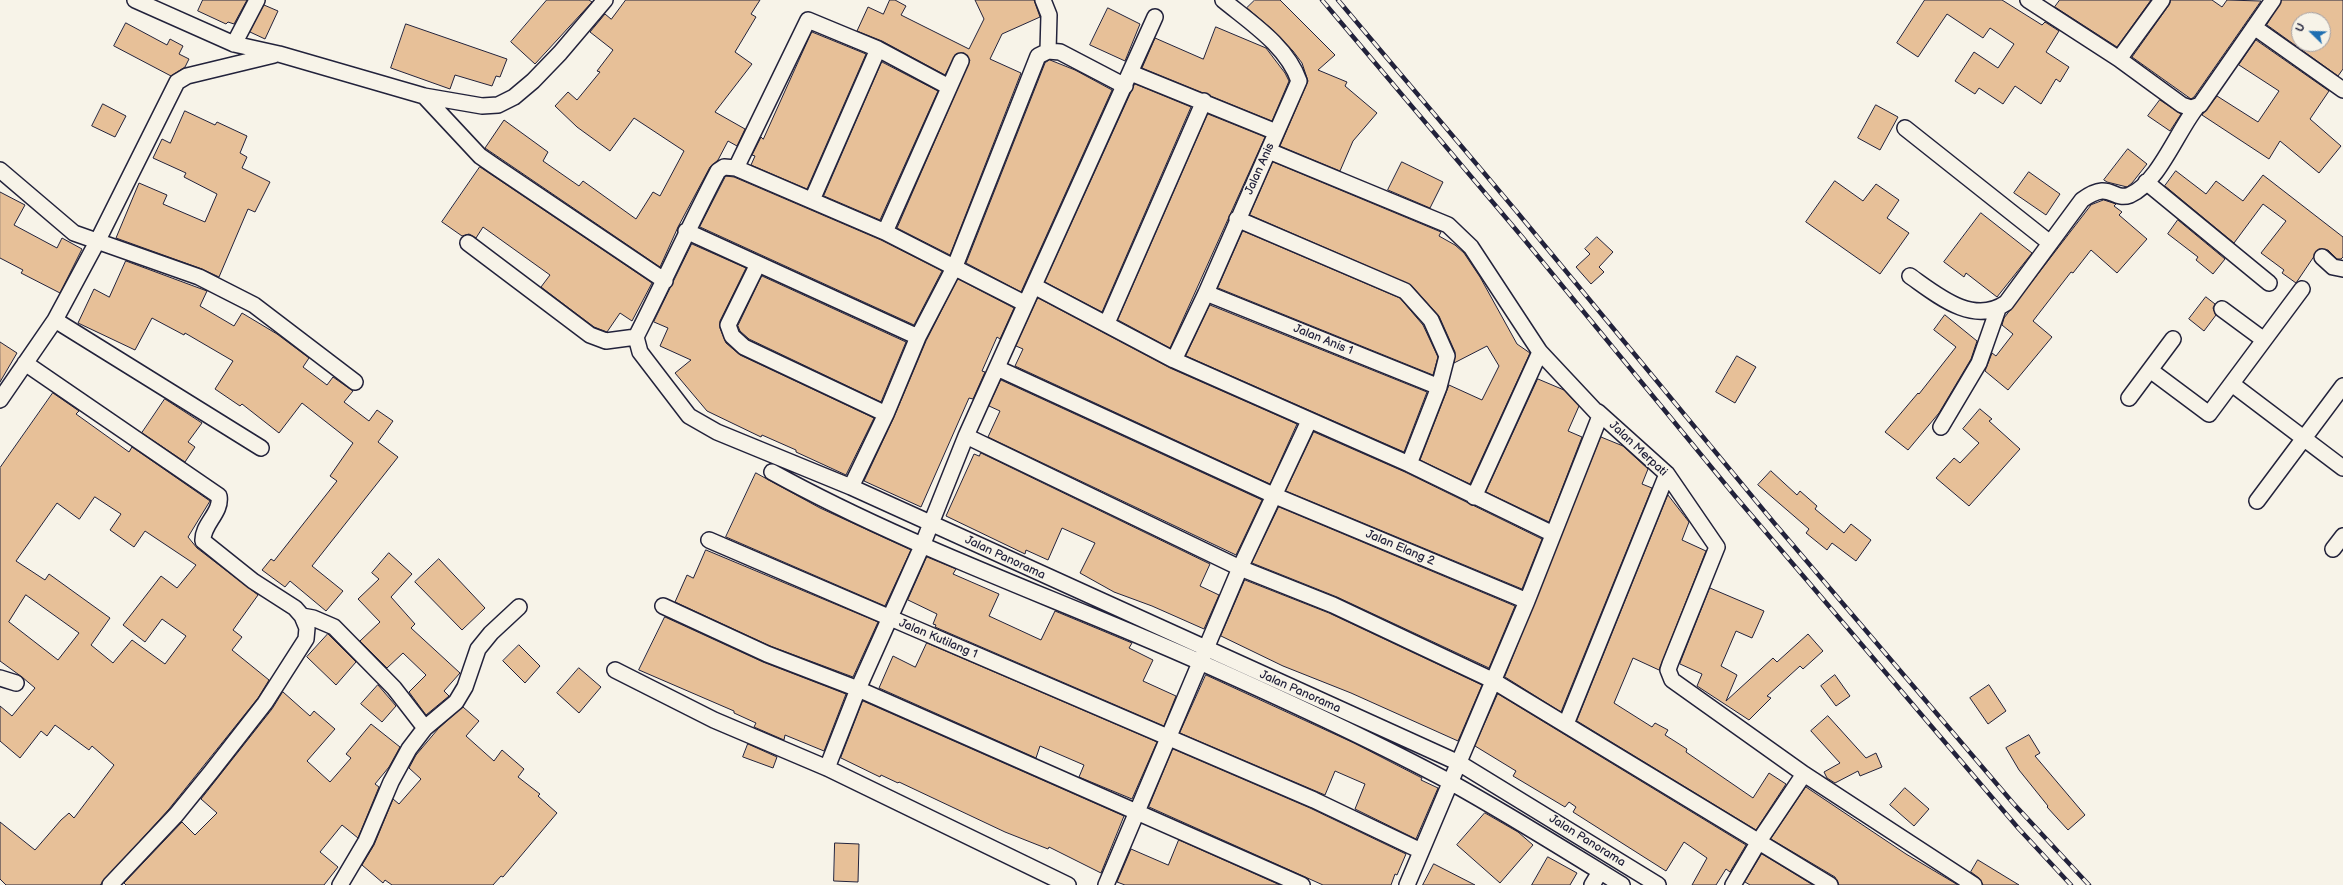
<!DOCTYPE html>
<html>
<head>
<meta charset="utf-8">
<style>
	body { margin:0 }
	#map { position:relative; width:2343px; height:885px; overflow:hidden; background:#f7f3e8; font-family:"Balsamiq Sans",sans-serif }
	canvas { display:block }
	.north { position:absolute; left:2291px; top:12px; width:40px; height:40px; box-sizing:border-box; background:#f7f3e8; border:1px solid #a29fa3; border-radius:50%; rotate:293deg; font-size:11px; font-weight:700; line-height:16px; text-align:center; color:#22223b }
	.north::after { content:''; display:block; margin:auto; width:14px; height:18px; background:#1f6fb2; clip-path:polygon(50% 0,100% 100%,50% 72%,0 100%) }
</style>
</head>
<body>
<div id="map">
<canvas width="2343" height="885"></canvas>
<div class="north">U</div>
</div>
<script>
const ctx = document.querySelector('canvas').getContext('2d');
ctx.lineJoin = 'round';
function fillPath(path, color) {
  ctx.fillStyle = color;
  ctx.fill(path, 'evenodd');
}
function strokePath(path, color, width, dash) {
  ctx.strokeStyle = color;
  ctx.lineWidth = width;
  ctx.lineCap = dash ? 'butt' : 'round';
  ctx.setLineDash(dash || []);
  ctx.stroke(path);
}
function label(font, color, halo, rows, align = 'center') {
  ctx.font = font + ' "Balsamiq Sans",sans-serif';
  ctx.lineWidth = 3;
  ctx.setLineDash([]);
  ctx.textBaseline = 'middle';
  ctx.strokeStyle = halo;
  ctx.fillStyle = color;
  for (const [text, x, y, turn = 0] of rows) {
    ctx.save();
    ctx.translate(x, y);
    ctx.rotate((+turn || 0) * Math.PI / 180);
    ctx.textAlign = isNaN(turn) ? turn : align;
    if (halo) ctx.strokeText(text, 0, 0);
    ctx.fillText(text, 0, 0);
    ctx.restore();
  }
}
const building = new Path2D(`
	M203,0H247L234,24L228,22L226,24L198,11Z
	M547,0H589L592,2L535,64L511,42Z
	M626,0H760L751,14L756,17L735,52L752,64L715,112L745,129L737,146L728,141L718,160L710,167L678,227L660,267L485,148L504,120L548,152L543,161L579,186L583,181L636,219L653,192L660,196L684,151L634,118L610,151L577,127L555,106L568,92L577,100L600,72L597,71L613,50L590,32L605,14L611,19Z
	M890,0H895L906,6L901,15L969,49L984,19L975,0H1034L1040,17L1002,34L990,59L1021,73L950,255L897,228L970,60L964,53L956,54L945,75L882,41L857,31L868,7L883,14Z
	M1255,0H1280L1335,55L1318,70L1347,82L1345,86L1377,113L1353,141L1340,171L1280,146L1308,81L1302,63L1293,51L1273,30L1247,8Z
	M1925,0H2002L2042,25L2045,22L2059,31L2046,52L2069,67L2060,82L2056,79L2041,104L2015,86L2003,104L1979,88L1975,94L1955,81L1974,52L1998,68L2014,44L1990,28L1983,38L1947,14L1918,57L1897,43Z
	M2060,0H2151L2117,47L2055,7Z
	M2171,0H2212L2222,7L2227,0L2261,1L2194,97L2191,99L2132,57L2169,5Z
	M2282,0H2343V69L2338,76L2267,25ZM2299,20H2323V44H2299Z
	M264,5L278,11L265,39L250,32Z
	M1108,8L1140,24L1125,61L1090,45Z
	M126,23L167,45L170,39L183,46L179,54L189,59L185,67L171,76L114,46Z
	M406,24L507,59L500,77L496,76L492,86L455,75L450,89L391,68Z
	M1216,27L1266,48L1285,73L1289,81L1272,121L1142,68L1155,38L1203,59Z
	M812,32L866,54L807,189L751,165L755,156L752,155L761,137L763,139Z
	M2256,40L2329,91L2310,119L2341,146L2319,173L2280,141L2269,159L2202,115L2217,96L2258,122L2279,91L2239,65Z
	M1050,60L1075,70L1112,90L1021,292L966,263L1045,63Z
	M882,62L938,91L880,220L824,196Z
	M1135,84L1191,107L1102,312L1045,282Z
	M2160,100L2181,114L2170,131L2148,116Z
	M103,104L126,116L115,137L92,126Z
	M1876,105L1898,117L1880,150L1858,138Z
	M185,111L215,125L217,122L247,136L240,153L247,157L242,168L270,182L255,212L248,209L219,277L202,269L116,238L139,183L167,195L163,204L205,222L217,194L184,177L186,173L153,158L162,139L170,143Z
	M1208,114L1265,137L1170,348L1118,320Z
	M2128,149L2147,164L2132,183L2127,187L2107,182L2104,180Z
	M1273,162L1441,232L1439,236L1455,245L1464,253L1480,277L1517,344L1530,353L1470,484L1420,460L1449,385L1482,400L1499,366L1487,346L1454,363L1455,352L1439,316L1411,285L1250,215Z
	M1402,162L1443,182L1430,208L1388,190Z
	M480,167L652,283L632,321L620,313L607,332L594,327L541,287L550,275L483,227L476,238L469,234L462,236L442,222Z
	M2176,171L2206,194L2216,181L2243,201L2263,175L2343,237V257L2341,259H2337L2328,250L2319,249L2296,283L2282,273L2284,270L2261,253L2286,221L2263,204L2234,243L2165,186Z
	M2029,172L2060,194L2046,215L2014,193Z
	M726,176L734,177L881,240L942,271L914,325L700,227Z
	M1835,181L1863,201L1876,184L1899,200L1887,218L1909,233L1880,274L1806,222Z
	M0,192L25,205L14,225L57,248L62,238L82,249L60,293L21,273L23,270L0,258Z
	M2104,200L2116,204L2114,206L2122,212L2119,215L2147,239L2117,273L2091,250L2073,273L2071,272L2033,321L2052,337L2008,390L1985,371L1992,353L1996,356L2013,334L2002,325L2004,318L2091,205Z
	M1981,213L2032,253L1997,297L1966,273L1964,277L1944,262Z
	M2178,220L2225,259L2213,274L2196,260L2198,257L2168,234Z
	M1243,231L1400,298L1423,325L1438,357L1433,375L1218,288Z
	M1597,237L1613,252L1599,267L1604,272L1591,284L1576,267L1590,254L1585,249Z
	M692,244L746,268L720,321V328L726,343L740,355L874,418L846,475L796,452V450L762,435L761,437L707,411L675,373L691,360L660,346L668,328L654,322Z
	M126,261L207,291L200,306L234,326L242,313L277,334L309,358L303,367L327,385L333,377L353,391L344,402L369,421L377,410L393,421L378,442L398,457L312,566L343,591L326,611L290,581L285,587L262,570L271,559L274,561L337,481L330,476L353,443L302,403L279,433L242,404L240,406L215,389L233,361L185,333L184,335L152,318L135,350L78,323L94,289L109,297Z
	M762,276L906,342L881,402L749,339L740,331L738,326Z
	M958,279L1014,308L1000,339L997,337L982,371L985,372L973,399L969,398L921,507L864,481L894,417L926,341Z
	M2206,297L2215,304L2213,308L2216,315L2204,331L2189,319Z
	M1038,298L1170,368L1297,424L1270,484L1015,366L1023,349L1016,346Z
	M1210,305L1427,392L1404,452L1186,356Z
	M1945,315L1977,341L1971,359L1939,413L1908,450L1885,432L1918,393L1919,394L1956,347L1934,330Z
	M0,342L17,353L0,382Z
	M1737,356L1756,367L1735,403L1716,392Z
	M1538,379L1564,390L1579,406L1568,431L1582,437L1549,522L1486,492Z
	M1001,380L1262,500L1236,555L988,437L1000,411L989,406Z
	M53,393L79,411L76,414L129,452L132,447L210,501L188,537L197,548L258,595L233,630L242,637L232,650L269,680L258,698L169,809L100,885H6L0,879V822L35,850L61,820L69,813L74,818L114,765L92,746L89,750L55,725L47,736L41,731L20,758L0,741V706L12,716L35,688L22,677L0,661V468ZM95,497L121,514L110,530L134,547L145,531L196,565L177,588L161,576L123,625L145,642L162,619L186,636L165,664L132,640L113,663L91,645L110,618L49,574L45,580L16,561L57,503L79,519ZM26,595L79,633L58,660L9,622Z
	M165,399L202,423L188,442L195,447L185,462L142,433Z
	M1980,409L1992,419L1989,421L2020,449L1969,506L1936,478L1954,458L1960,463L1979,443L1963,429Z
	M1314,432L1405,472L1542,539L1522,589L1286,491Z
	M1601,437L1623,446L1648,469L1642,484L1652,488L1561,712L1505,677Z
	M981,453L1210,564L1200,586L1219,595L1204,629L1152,606L1114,592L1080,573L1095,543L1062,528L1048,560L1026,550L1025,554L946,516L974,454L979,456Z
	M1771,471L1797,495L1800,491L1817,506L1815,509L1844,533L1851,524L1871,540L1856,561L1832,543L1827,550L1806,533L1809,529L1758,485Z
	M756,473L820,508L911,550L885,606L726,537Z
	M1668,495L1689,522L1682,540L1706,551L1659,670L1633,658L1614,703L1652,727L1655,723L1668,730L1665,735L1687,749L1686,752L1753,798L1769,773L1786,784L1756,830L1577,721Z
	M1279,507L1515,606L1489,668L1337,597L1252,563Z
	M706,550L878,622L853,677L770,646L675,602L687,575L693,578Z
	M389,553L412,574L391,597L415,624L411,628L460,673L444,691L449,696L426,715L409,692L426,675L403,653L387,668L360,641L380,622L358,599L379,579L372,573Z
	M927,557L956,569L953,574L999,594L989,616L1041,640L1055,611L1132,643L1129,648L1153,660L1143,681L1176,696L1164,726L935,627L936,625L933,624L937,614L908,600Z
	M439,559L485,608L462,630L415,582Z
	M1245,580L1329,613L1482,685L1458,741L1351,693L1283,666L1221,636Z
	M1710,588L1764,611L1752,638L1736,631L1721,666L1737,675L1726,701L1773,658L1777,662L1808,634L1823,651L1803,669L1800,666L1767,696L1771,698L1749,720L1697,686L1702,674L1680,664Z
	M665,617L763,662L846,694L824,751L785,735L784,740L754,727L756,723L734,713V711L639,670Z
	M328,634L356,662L336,685L307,657Z
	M927,643L1157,742L1132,799L1079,777L1084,765L1040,746L1036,758L879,688L893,656L915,667Z
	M519,645L540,666L525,683L503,661Z
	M579,668L601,687L579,713L557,693Z
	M1206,675L1354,743L1422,778L1421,780L1438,788L1416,839L1355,809L1365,784L1335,771L1325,795L1180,733Z
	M1835,675L1850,696L1836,706L1821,686Z
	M378,685L396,706L382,722L361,704Z
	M1989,685L2006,711L1988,724L1970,698Z
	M283,692L310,716L314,711L335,729L307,761L330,782L351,758L346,754L371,724L400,747L389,767L375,784L379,787L358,838L342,825L320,852L338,867L324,885H126L124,883L182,822L195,835L217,813L201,799L272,709Z
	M1498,694L1746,845L1730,872L1726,869L1716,885H1692L1707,858L1684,842L1666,871L1573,812L1576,807L1569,802L1565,807L1513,776L1516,771L1475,746Z
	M863,701L1124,816L1101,873L1049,847L1048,849L1005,832L899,782L898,783L881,775L880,777L841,758Z
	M463,707L479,721L466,736L494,761L502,750L524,769L518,777L540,794L538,796L557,813L503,877L501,876L493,885H392L385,880L383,883L362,865L374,845L393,799L399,804L421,779L409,768L416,755L438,729Z
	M1828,716L1866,758L1876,753L1882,767L1860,776L1858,771L1835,783L1827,778L1824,772L1840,763L1811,731Z
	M2029,735L2040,753L2035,756L2085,815L2068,830L2047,807L2048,806L2019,770L2006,748Z
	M748,744L777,757L773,768L743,757Z
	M1173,749L1310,808L1406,854L1397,875L1395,874L1391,885H1323L1149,807Z
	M1806,787L1906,854L1958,885H1839L1835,877L1771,839Z
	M1905,788L1929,809L1914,826L1890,805Z
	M1485,813L1518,832L1533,845L1500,883L1457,845Z
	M1179,840L1280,885H1125L1117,882L1131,849L1168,865Z
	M835,843L859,844L858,882L834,881Z
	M1762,854L1813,885H1750L1745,882Z
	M1548,857L1577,873L1570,885H1532Z
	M1978,860L2019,885H1983L1979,878L1971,872Z
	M1434,864L1475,885H1423Z`);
const minor = new Path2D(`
	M135,0L234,44L279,54L424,96L482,106L498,105L514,97L533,81L560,53L605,0
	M1043,0L1049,15L1048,51
	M2028,0L2119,59L2182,105L2191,108L2200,105L2273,0
	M2254,27L2343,90
	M234,44L257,0
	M2119,59L2162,0
	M1131,73L1276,132
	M424,96L480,156L493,165L665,281
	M1905,128L2050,243
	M1269,151L1448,225L1471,247L1540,352L1600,416L1527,601L1407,885
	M736,168L808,20L878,49L949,87
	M0,170L74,233L199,277L254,305L355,382
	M2146,182L2269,283
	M812,200L878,49
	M1237,219L1405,291L1431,320L1447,356L1439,387L1409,464
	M686,231L918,337
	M885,232L961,61
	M468,243L590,335L606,341L636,337L640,352L689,416L717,432L851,487L1459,763L1658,885
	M2322,257L2333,267L2343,269
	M758,264L728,325L732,336L744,347L886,414
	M1910,276C1937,295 1973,326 2006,303L2082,200C2111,179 2112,202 2130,195C2158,183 2177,132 2196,108
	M1034,286L1174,360L1409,464L1553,534
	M1206,293L1439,387
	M2222,309L2264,340
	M55,320L261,448
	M1107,323L1204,101
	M636,337C664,282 689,226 718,171L724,167L736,168L885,232L1024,303
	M1174,360L1206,293L1299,81C1287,46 1251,23 1223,0
	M25,363L219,496C222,513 202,524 203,541L253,581L295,608L302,616L307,628L306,639L265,703L211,772L176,815L110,885
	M997,368L1273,495L1527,601
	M2150,370L2209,414L2302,289
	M2232,384L2343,468
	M2129,398L2173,339
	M0,400L55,320L97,242L177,82L187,76L274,55
	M1598,412L1667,474L1717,547L1670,664L1668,670L1672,680L1804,774L1974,885
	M1941,427L1979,363L1998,309
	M966,436L1240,568L1333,605L1492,680L1830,885
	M772,472C910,548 1059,599 1202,663C1285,700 1370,739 1450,782C1508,814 1565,850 1622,885
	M851,487L886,414L918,337L955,266L1038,56L1048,51L1060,52L1125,86
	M1474,497L1540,352
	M2257,501L2343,386
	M709,540L1314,800L1421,851
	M2333,549L2343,536
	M663,606L767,654L858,689L1302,885
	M302,616L313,618L334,627L394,688L425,728
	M615,670L714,720L827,768L1068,885
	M0,678L16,683
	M1566,724L1667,474
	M827,768L858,689L922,546L966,436L1155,17
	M340,885L366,841L391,782L409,749L425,728L456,702L465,687L478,649L491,633L519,607
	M1106,885L1240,568L1309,421
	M1592,885L1600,872
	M1733,885L1759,841L1804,774`);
const rail = new Path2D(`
	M1322,0L1523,238L1735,496L2019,829L2071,885
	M1338,0L1517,212L1775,524L2013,803L2089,885`);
const streetNames = [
	["Jalan Anis",1260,169,-66],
	["Jalan Anis 1",1323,340,22],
	["Jalan Merpati",1638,449,43],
	["Jalan Elang 2",1400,548,23],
	["Jalan Panorama",1005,558,25],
	["Jalan Kutilang 1",938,639,23],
	["Jalan Panorama",1300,692,24],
	["Jalan Panorama",1587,841,32]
];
fillPath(building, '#e7c098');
strokePath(building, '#22223b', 1);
strokePath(minor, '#22223b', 18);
strokePath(minor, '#f7f3e8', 15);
strokePath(rail, '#22223b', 4.5);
strokePath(rail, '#f7f3e8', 3, [9]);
label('12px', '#22223b', '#f7f3e8', streetNames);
</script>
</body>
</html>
